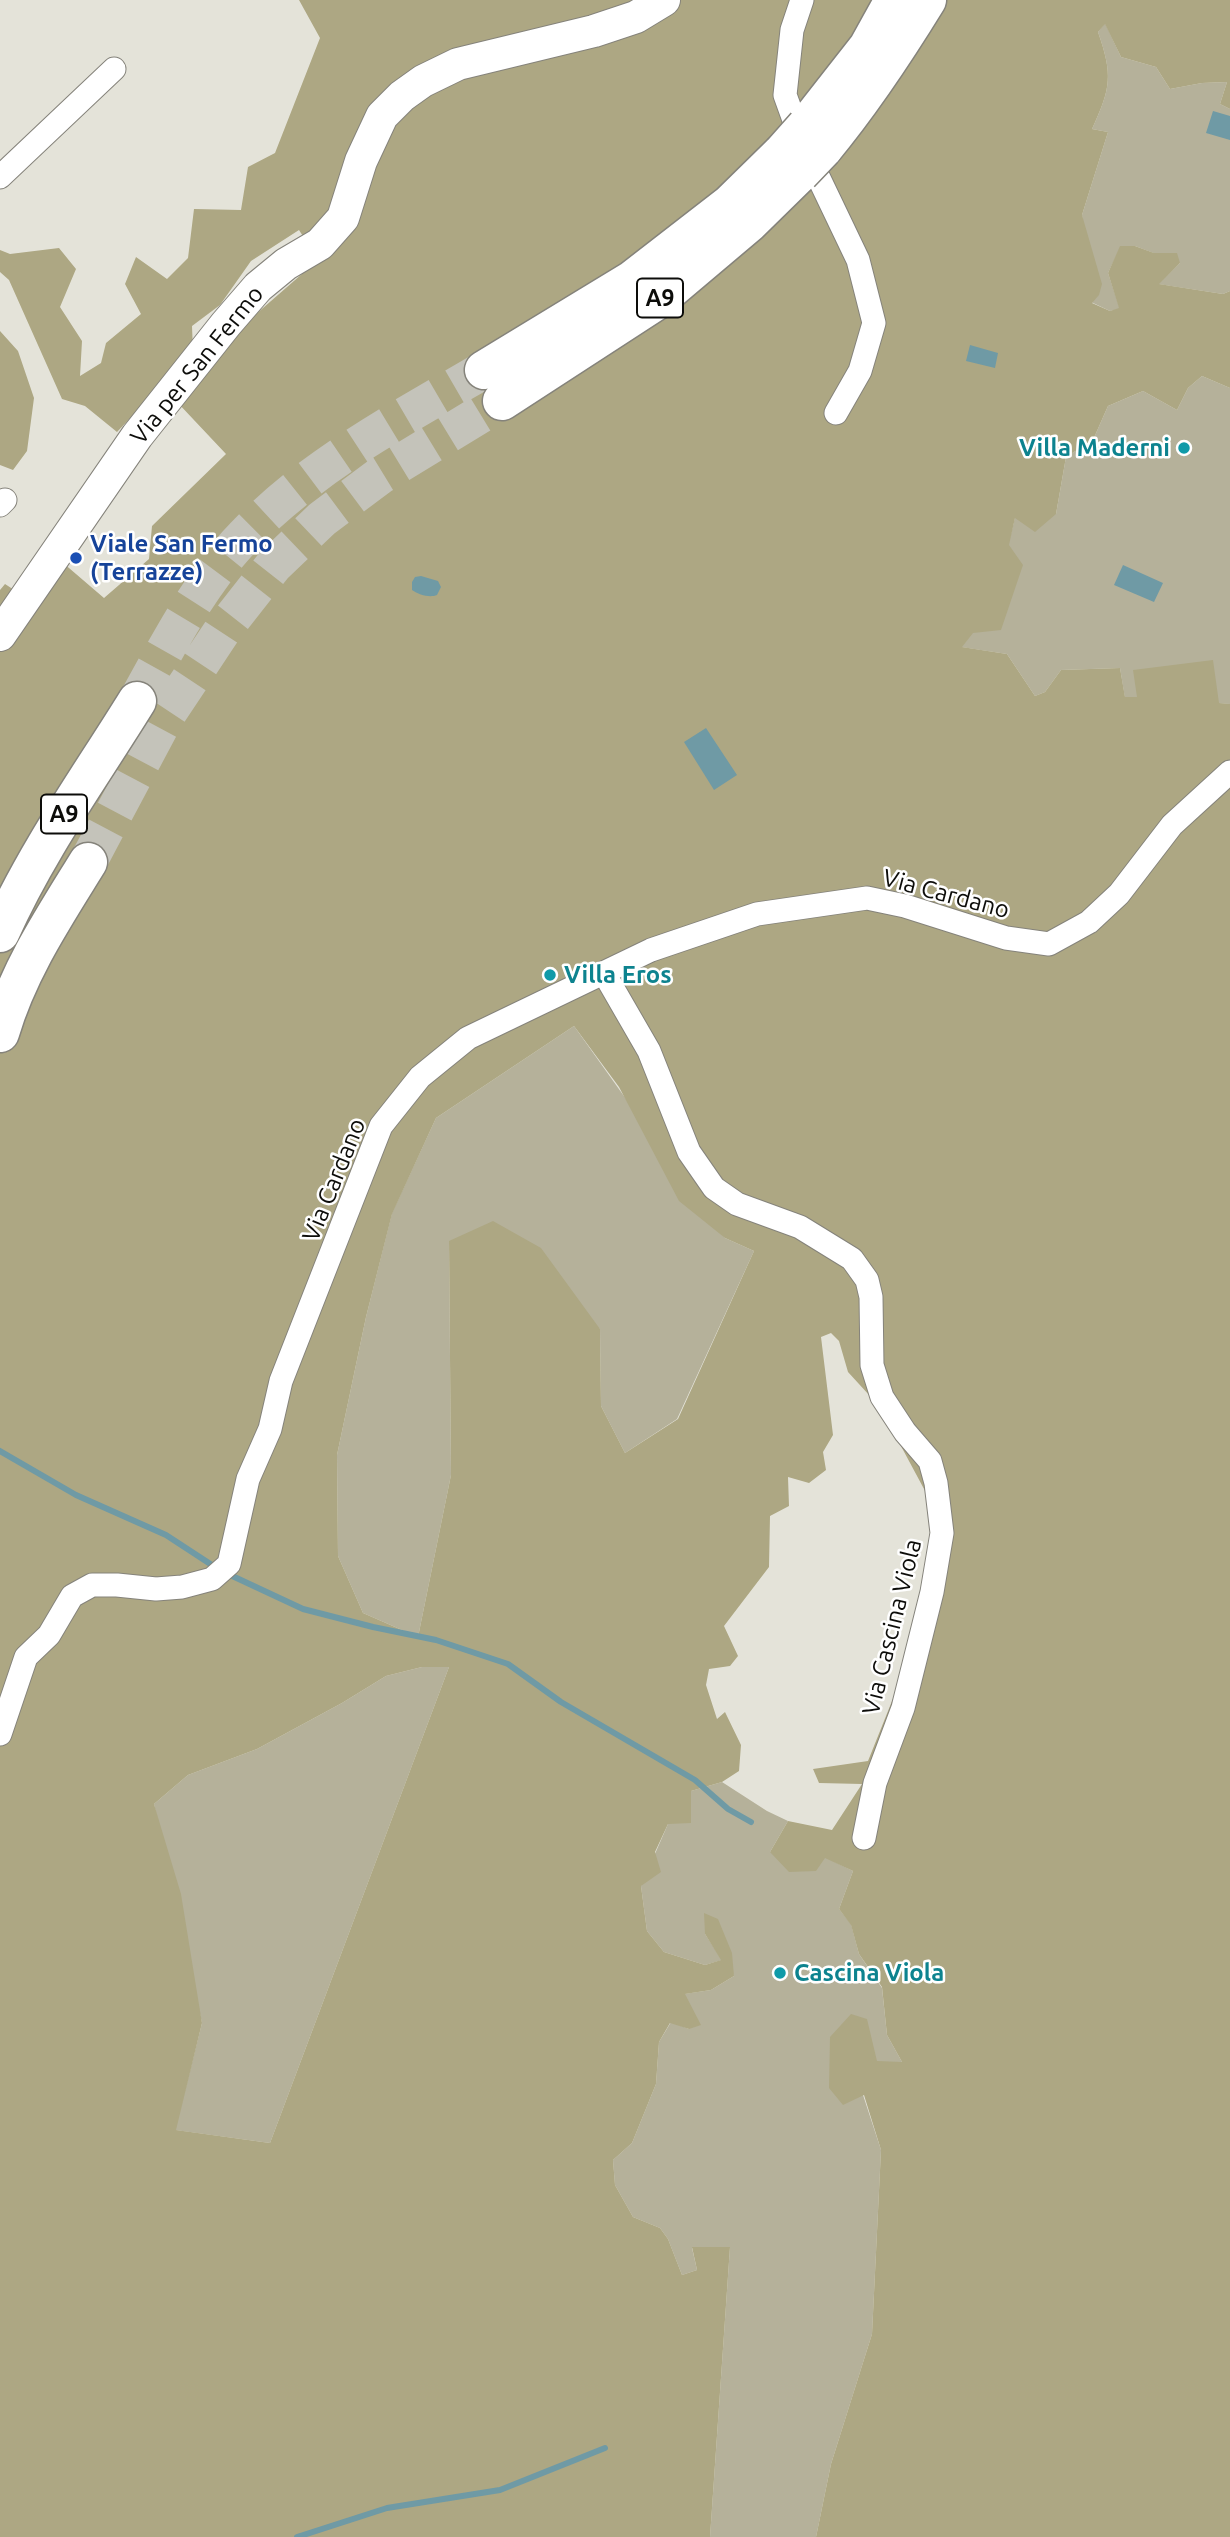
<!DOCTYPE html>
<html>
<head>
<meta charset="utf-8">
<style>
	body { margin:0 }
	canvas { display:block; background:#e4e3d9 }
</style>
</head>
<body>
<canvas width="1230" height="2537"></canvas>
<script>
const ctx = document.querySelector('canvas').getContext('2d');
ctx.lineJoin = 'round';
function fillPath(path, color) {
  ctx.fillStyle = color;
  ctx.fill(path, 'evenodd');
}
function strokePath(path, color, width, dash) {
  ctx.strokeStyle = color;
  ctx.lineWidth = width;
  ctx.lineCap = dash ? 'butt' : 'round';
  ctx.setLineDash(dash || []);
  ctx.stroke(path);
}
function label(font, color, halo, rows, align = 'center') {
  ctx.font = font + ' Ubuntu,sans-serif';
  ctx.lineWidth = 5;
  ctx.setLineDash([]);
  ctx.textBaseline = 'middle';
  ctx.strokeStyle = halo;
  ctx.fillStyle = color;
  for (const [text, x, y, turn = 0] of rows) {
    ctx.save();
    ctx.translate(x, y);
    ctx.rotate((+turn || 0) * Math.PI / 180);
    ctx.textAlign = isNaN(turn) ? turn : align;
    if (halo) ctx.strokeText(text, 0, 0);
    ctx.fillText(text, 0, 0);
    ctx.restore();
  }
}
const green = new Path2D(`
	M1105,23L1121,57L1156,67L1170,89L1202,83L1227,82L1220,104L1230,109V291L1223,294L1158,284L1180,263L1135,246H1121L1108,273L1120,309L1110,311L1091,302L1082,215L1108,132L1092,129C1111,88 1113,75 1098,32Z
	M1202,376L1230,388V704L1125,698L1120,668L1061,670L1045,692L1035,696L1007,654L961,647C986,617 1007,555 1015,517L1056,514L1066,457L1093,440L1108,406L1143,391L1177,410L1188,388Z
	M574,1026L725,1238L754,1251L677,1419L625,1453L601,1406L600,1329L449,1241L451,1475L418,1637L363,1613L338,1556L337,1455L366,1317L392,1213L436,1118Z
	M422,1667H449L270,2143L175,2130L202,2023L154,1804L188,1775L257,1749L342,1703L386,1676Z
	M722,1782L767,1811L788,1821L770,1852L825,1857L853,1871L839,1909L851,1924L859,1954L882,1988L887,2035L902,2062H877L863,2095L881,2150L872,2334L831,2464L816,2537H710L730,2247L692,2248L697,2270L682,2275L668,2239L660,2228L633,2217L615,2185L613,2160L632,2143L656,2084L659,2042L671,2022L689,2029L684,1994L711,1990L734,1976L705,1914V1934L722,1960L705,1965L664,1952L647,1931L641,1886L668,1824L691,1791Z`);
const forest = new Path2D(`
	M299,0H1230V109L1220,104L1227,82L1202,83L1170,89L1156,67L1121,57L1105,24L1098,32C1113,75 1111,88 1092,129L1108,132L1082,215L1102,284L1099,295L1092,303L1110,311L1119,308L1108,273L1120,246H1135L1154,253H1177L1180,263L1159,284L1223,294L1230,291V388L1202,376L1188,388L1177,410L1143,391L1108,406L1093,440L1066,457L1056,514L1035,532L1015,518L1009,545L1023,565L1001,630L973,633L962,647L1007,654L1035,696L1045,692L1061,670L1120,668L1125,697H1137L1133,670L1213,660L1219,703L1230,704V2537H816L831,2464L872,2334L881,2150L864,2095L843,2105L829,2088L830,2037L851,2014L867,2019L877,2061L902,2062L887,2035L882,1987L859,1954L851,1925L839,1909L853,1871L825,1858L816,1871L789,1872L770,1852L788,1821L832,1830L862,1784L819,1783L813,1769L868,1761L906,1666L938,1541L931,1502L880,1407L848,1372L839,1341L831,1333L821,1337L833,1435L823,1452L826,1470L809,1483L788,1477L789,1506L770,1516L769,1567L724,1626L738,1656L730,1666L709,1669L706,1685L717,1719L725,1712L741,1745L739,1771L722,1782L691,1791V1823L668,1824L655,1852L661,1872L641,1886L647,1931L664,1952L705,1965L721,1960L705,1934L704,1913L718,1919L732,1953L734,1976L711,1990L685,1994L701,2025L689,2029L670,2023L659,2042L656,2084L632,2143L613,2160L615,2185L633,2217L660,2228L668,2239L682,2275L697,2270L692,2247H730L710,2537H0V590L5,584L31,601L62,562L104,598L149,559L152,526L226,454L177,402L216,349L318,260L299,230L251,261L220,305L192,326L193,352L117,432L85,406L62,399L9,280L0,272V250L10,254L59,248L76,269L60,307L82,341L80,376L101,363L106,343L141,314L125,284L136,257L167,279L188,258L194,209L241,210L248,167L275,153L320,38ZM574,1026L619,1087L679,1201L725,1238L754,1251L678,1419L625,1453L601,1406L600,1329L541,1248L493,1221L449,1241L451,1475L418,1637L363,1613L338,1556L337,1455L366,1317L392,1214L436,1118ZM422,1667H449L270,2143L176,2130L202,2023L181,1894L154,1804L188,1775L257,1749L342,1703L386,1676Z
	M0,331L18,351L34,398L27,451L13,470L0,465Z`);
const water = new Path2D(`
	M1213,111L1230,116V140L1206,133Z
	M970,345L998,353L995,368L966,361Z
	M1123,565L1163,583L1154,602L1114,585Z
	M421,576L438,581L441,587L437,595C430,598 419,595 412,590V582L415,577Z
	M706,728L737,775L714,790L684,742Z`);
const stream = new Path2D(`
	M0,1451L76,1495L166,1535L218,1569
	M228,1574L303,1609L373,1627L436,1640L508,1664L561,1702L695,1780L728,1809L751,1822
	M297,2537L387,2508L500,2490L605,2448`);
const highwayTunnel = new Path2D(`
	M137,701C167,647 196,590 237,544C305,469 398,420 484,370
	M88,862L165,717L222,631L274,565L322,519L381,475L502,401`);
const street = new Path2D(`
	M802,0L792,30L785,95L803,145L858,260L874,323L860,371L836,413
	M0,177L114,69
	M0,505L5,500
	M604,973L649,1051L689,1152L714,1188L737,1204L800,1227L852,1259L867,1280L871,1297L872,1365L882,1397L905,1432L930,1461L936,1483L942,1533L932,1592L903,1708L875,1783L864,1838
	M0,1734L26,1657L49,1635L72,1596L92,1585H117L156,1589L182,1587L212,1579L229,1564L248,1479L270,1429L281,1381L381,1126L420,1077L468,1038L651,950L757,914L867,898L905,906L1006,938L1049,944L1089,922L1119,894L1172,825L1230,772`);
const secondary = new Path2D(`
	M0,635L137,436L226,324L258,287L286,264L320,244L343,218L361,161L382,116L402,96L423,81L458,64L594,31L636,17L664,0`);
const highway = new Path2D(`
	M806,126L868,47L894,0
	M823,149C862,102 895,52 927,0
	M484,370L632,280L730,204L782,153
	M502,401L659,299L749,223L800,173
	M0,933C37,850 90,777 137,701
	M0,1033C18,971 54,917 88,862`);
const highwayBridge = new Path2D(`
	M782,153L806,126
	M800,173L823,149`);
const markers = [
	[1184,448,7,"#0f9aa8"],
	[76,558,7,"#1a4fb4"],
	[550,975,7,"#0f9aa8"],
	[780,1973,7,"#0f9aa8"]
];
const shields = [
	[660,298,46],
	[64,814,46]
];
const shieldNames = [
	["A9",660,298],
	["A9",64,814]
];
const streetNames = [
	["Via per San Fermo",197,365,-51],
	["Via Cardano",946,894,15],
	["Via Cardano",334,1180,-68],
	["Via Cascina Viola",892,1627,-76]
];
const cultureNames = [
	["Villa Maderni",1170,448,"right"],
	["Villa Eros",564,975],
	["Cascina Viola",794,1973]
];
const transitNames = [
	["Viale San Fermo",90,544],
	["(Terrazze)",90,572]
];
fillPath(green, '#b5b19a');
fillPath(forest, '#ada783');
fillPath(water, '#6f9aa5');
strokePath(stream, '#6f9aa5', 6);
strokePath(highwayTunnel, '#c4c3ba', 38, [38, 19]);
strokePath(street, '#85837b', 25);
strokePath(secondary, '#85837b', 34);
strokePath(highway, '#85837b', 41);
strokePath(street, '#fff', 23);
strokePath(secondary, '#fff', 32);
strokePath(highway, '#fff', 38);
strokePath(highwayBridge, '#85837b', 41, []);
strokePath(highwayBridge, '#fff', 38);
for (const [x, y, r, color] of markers) {
  const dot = new Path2D();
  dot.arc(x, y, r, 0, 2 * Math.PI);
  ctx.fillStyle = color;
  ctx.fill(dot);
  strokePath(dot, '#fff', 2.5);
}
for (const [x, y, w] of shields) {
  const box = new Path2D();
  box.roundRect(x - w / 2, y - 19.5, w, 39, 5);
  ctx.fillStyle = '#fff';
  ctx.fill(box);
  strokePath(box, '#0d0d0a', 2);
}
label('bold 23px', '#0d0d0a', null, shieldNames);
label('24px', '#0d0d0a', '#fff', streetNames);
label('bold 24px', '#0d838f', '#fff', cultureNames, 'left');
label('bold 24px', '#164399', '#fff', transitNames, 'left');
</script>
</body>
</html>
